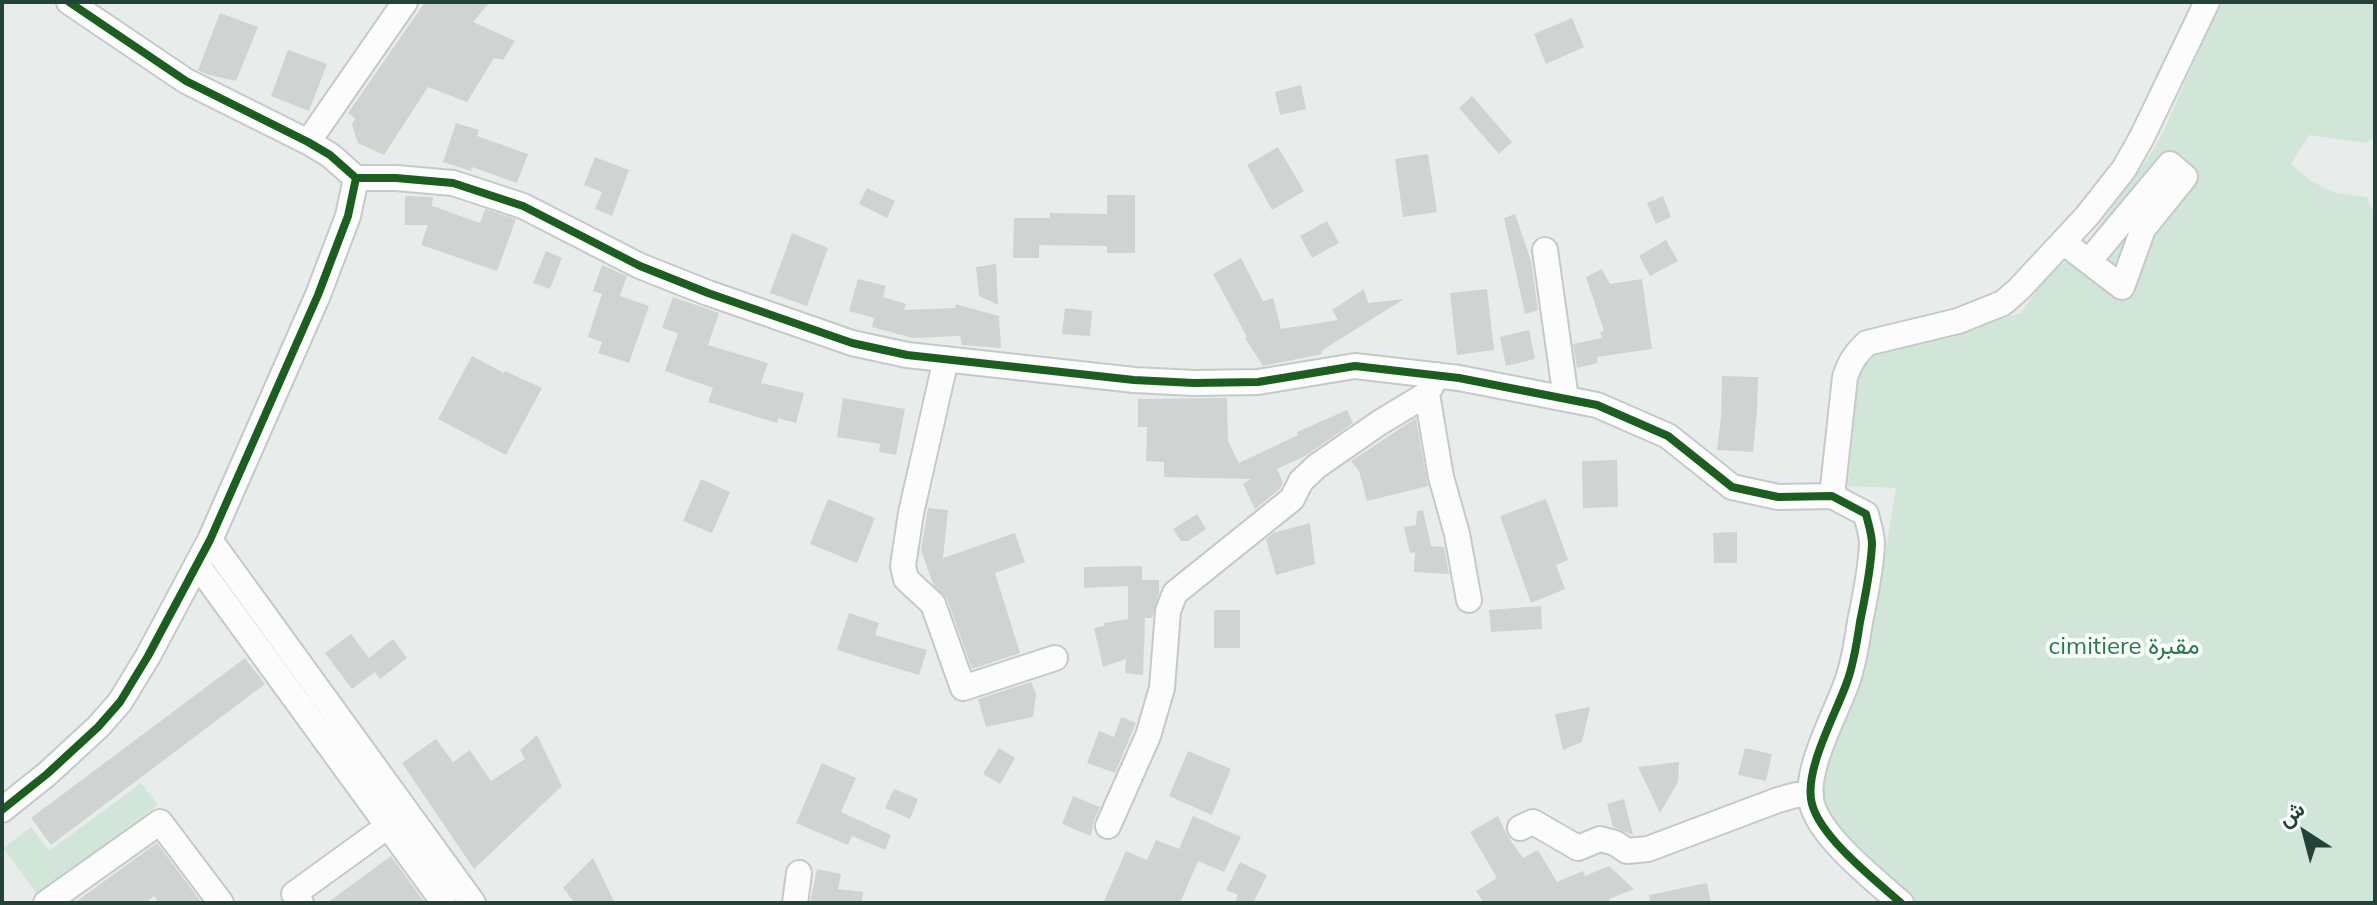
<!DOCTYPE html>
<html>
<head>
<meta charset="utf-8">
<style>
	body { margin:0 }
	#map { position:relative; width:2377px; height:905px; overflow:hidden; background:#e8edeb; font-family:Mulish,Vazirmatn,sans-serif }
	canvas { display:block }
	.frame { position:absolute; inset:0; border:4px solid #24423a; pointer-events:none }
	.north { position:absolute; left:2265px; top:793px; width:80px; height:80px; -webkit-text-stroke:6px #f7fbf9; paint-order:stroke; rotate:324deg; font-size:22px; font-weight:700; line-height:32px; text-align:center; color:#24423a }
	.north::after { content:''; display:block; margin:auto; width:28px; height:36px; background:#24423a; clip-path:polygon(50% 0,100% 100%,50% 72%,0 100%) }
</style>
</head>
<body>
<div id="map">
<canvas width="2377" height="905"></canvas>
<div class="frame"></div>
<div class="north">ش</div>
</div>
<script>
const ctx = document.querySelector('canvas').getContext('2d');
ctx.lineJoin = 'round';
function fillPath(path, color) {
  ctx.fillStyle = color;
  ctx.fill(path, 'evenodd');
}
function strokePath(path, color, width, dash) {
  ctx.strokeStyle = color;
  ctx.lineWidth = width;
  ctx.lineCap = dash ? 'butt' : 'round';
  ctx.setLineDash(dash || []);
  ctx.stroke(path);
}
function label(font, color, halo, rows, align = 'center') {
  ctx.font = font + ' Mulish,Vazirmatn,sans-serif';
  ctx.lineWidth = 8;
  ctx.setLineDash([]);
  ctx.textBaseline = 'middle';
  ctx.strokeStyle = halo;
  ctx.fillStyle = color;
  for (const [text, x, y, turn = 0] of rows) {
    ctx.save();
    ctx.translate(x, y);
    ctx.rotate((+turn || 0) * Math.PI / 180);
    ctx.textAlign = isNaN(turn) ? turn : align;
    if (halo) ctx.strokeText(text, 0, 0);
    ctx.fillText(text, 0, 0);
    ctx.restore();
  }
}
const green = new Path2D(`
	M2223,2H2375V138L2365,143L2309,135L2291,164L2311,181L2335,193L2367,197L2371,208L2375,211V903H1914L1834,829L1822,804L1824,767L1865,672L1896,488L1848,486L1858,375L1862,367L1874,355L2021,313L2053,268L2069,261L2085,245L2150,155L2164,130L2216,12Z
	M141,783L158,805L37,894L3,848L31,827L49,851Z`);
const building = new Path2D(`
	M425,2H490L473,22L515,41L503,60L494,58L467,102L428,87L384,155L358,143L352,125L355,118L348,113Z
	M220,13L258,27L236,81L206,74L198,70Z
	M1572,18L1584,47L1546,64L1534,34Z
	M288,50L327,64L309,111L271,96Z
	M1301,85L1306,109L1280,115L1275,92Z
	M1472,96L1512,142L1499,154L1459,108Z
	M456,123L479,130L477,136L528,154L517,183L472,167L471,171L443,162Z
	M1278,147L1304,191L1272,210L1247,165Z
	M1428,154L1437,212L1403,217L1395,159Z
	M595,157L629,170L612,216L595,209L602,192L584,185Z
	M867,188L895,201L887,218L859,204Z
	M1107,195H1135V253H1107V246L1039,245V258H1013L1014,218H1050V213L1107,214Z
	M405,196L433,197L432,206L480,223L485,209L516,219L497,271L421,245L428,225H405Z
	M1663,196L1671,217L1656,224L1647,203Z
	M1515,214L1531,261L1538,310L1525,314L1504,218Z
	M1327,221L1339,243L1312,258L1300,236Z
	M792,233L828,248L807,306L770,293Z
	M1666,240L1678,261L1650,276L1639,256Z
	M546,251L562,258L550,289L533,283Z
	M1241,258L1263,301L1273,298L1281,329L1338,320L1332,310L1364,289L1368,303L1404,299L1321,351L1322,354L1263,366L1245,338L1247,337L1213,274Z
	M996,264L998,305L979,296L976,267Z
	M602,265L627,276L620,296L649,306L629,363L598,353L602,342L588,337L602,294L593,291Z
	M1602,269L1610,284L1642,279L1652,349L1597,357L1598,363L1577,368L1573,344L1602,338L1600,332L1604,331L1586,277Z
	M858,279L886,286L883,297L906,304L904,310L956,308L955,304L999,316L1001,348L962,345L960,336L913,338L872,327L874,318L849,311Z
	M1487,289L1494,350L1457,355L1450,293Z
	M673,297L719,313L708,345L768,363L761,383L804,393L796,423L778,418L777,423L708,402L713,388L665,371L678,333L662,328Z
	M1065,308L1092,311L1090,336L1062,334Z
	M1529,330L1535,359L1506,366L1500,337Z
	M472,356L504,373L505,371L542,388L506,455L438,419Z
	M1722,376L1758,377L1757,411L1753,452L1717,450L1721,418Z
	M843,398L905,409L896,455L879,452L880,444L837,437Z
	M1227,398L1228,441L1239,463L1298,435L1297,432L1347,410L1353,423L1305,456L1277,469L1283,483L1280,489L1255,509L1243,484L1251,479L1164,477V462L1146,461L1147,427H1138V399Z
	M1416,418L1428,486L1367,501L1359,471L1351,461Z
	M1617,460L1618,507L1583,508L1582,461Z
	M701,479L730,492L712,533L683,521Z
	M828,499L875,518L857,563L810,544Z
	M1546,499L1568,560L1556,565L1565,589L1531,603L1500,516Z
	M928,508L948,510L943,558L1015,533L1025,562L995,573L1020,653L972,669L947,599L933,584L921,550Z
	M1423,510L1431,546L1444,547L1449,574L1414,572L1415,552L1410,553L1404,527L1416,525L1417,511Z
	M1197,514L1206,529L1188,541H1181L1173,529Z
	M1310,523L1315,564L1276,575L1266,539L1273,533Z
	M1737,532V563H1714L1713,533Z
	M1142,566V580H1159V593L1152,618H1145L1143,675L1125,673L1126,659L1103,667L1094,628L1104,626V623L1128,619V586L1084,588V567Z
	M1541,606L1542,629L1491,632L1489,610Z
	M1214,610H1240V648H1214Z
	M849,613L879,623L875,635L927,650L919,675L837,650Z
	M351,634L369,658L393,639L407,658L380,679L375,672L352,689L325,653Z
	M245,658L265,684L51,845L31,818Z
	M1031,682L1036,694L1033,717L986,727L978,699Z
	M1590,707L1582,742L1563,750L1555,714Z
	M1121,717L1136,723L1115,773L1087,763L1099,731L1114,737Z
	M537,735L562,786L474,869L402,763L436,739L453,762L470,750L491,781L525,759L520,750Z
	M999,748L1015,758L1000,784L983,774Z
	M1745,748L1772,754L1766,781L1738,775Z
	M1188,751L1231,769L1212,815L1169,796Z
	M1679,762L1678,782L1660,813L1638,767Z
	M822,763L856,778L841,812L891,835L885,850L852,836L848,845L796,823Z
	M894,789L918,799L910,819L885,808Z
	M1073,796L1100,807L1094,820L1091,836L1062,824Z
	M1624,799L1633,835L1613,827L1607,804Z
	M1193,816L1241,837L1224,872L1198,861L1180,903H1103L1126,851L1147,860L1156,840L1179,849Z
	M1498,816L1507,835L1523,858L1538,850L1557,882L1583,871L1585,876L1609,866L1634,889L1609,899L1611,903H1484L1476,891L1497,878L1470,832Z
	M157,843L202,903H159L154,896L145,903H74Z
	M391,856L425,903H327Z
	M593,858L615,903H575L563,888Z
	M1240,862L1267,875L1253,903H1235L1238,895L1226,890Z
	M817,869L841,874L838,889L863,892L862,903H810Z
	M1707,883L1711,903H1650L1649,895Z`);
const street = new Path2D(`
	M308,142L405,2
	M356,178H396L453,183L523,206L640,266L708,293L852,343L907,355L1134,380L1194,383L1258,382L1355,366L1459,378L1597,405L1668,436L1732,487L1778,497L1832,496L1866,514C1868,523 1872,534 1872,544C1871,570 1865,597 1860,622C1857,642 1854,663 1847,682C1836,714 1803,771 1812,804C1821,838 1875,880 1901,903
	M2063,242L2122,287L2143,229L2185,177L2170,164L2089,261
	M1545,250L1566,399
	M946,359L911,513L903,566L906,579L933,604L963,688L1055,658
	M1427,394L1441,477L1457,534L1469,600
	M1832,496L1845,377C1850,362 1856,353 1867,343L1958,321L2003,303L2019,289L2087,216L2124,169L2142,137L2207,2
	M210,540L473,903
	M197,564L444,903
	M2,810L47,774L98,727L120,702L148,656L210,540L318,295L348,216L356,178L330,155L308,142L186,81L69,2
	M1108,826L1148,736L1162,688L1168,611L1175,593L1292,499L1301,481L1317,466L1379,423L1427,394L1437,375
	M1520,828L1533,822L1578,848L1600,839L1615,843L1627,851L1648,849L1778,800L1796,795H1811
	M46,903L160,822L221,903
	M301,903L294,894L388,826
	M795,903L799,873`);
const cycleway = new Path2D(`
	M356,178H396L453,183L523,206L640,266L708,293L852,343L907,355L1134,380L1194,383L1258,382L1355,366L1459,378L1597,405L1668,436L1732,487L1778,497L1832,496L1866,514C1868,523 1872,534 1872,544C1871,570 1865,597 1860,622C1857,642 1854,663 1847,682C1836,714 1803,771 1812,804C1821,838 1875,880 1901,903
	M2,810L47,774L98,727L120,702L148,656L210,540L318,295L348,216L356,178L330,155L308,142L186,81L69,2`);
const parkNames = [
	["cimitiere مقبرة",2124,647]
];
fillPath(green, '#d1e6d8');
fillPath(building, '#cfd4d2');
strokePath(street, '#c5cac8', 28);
strokePath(street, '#fcfcfc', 24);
strokePath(cycleway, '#1b5e20', 8);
label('24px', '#2d7a4b', '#f7fbf9', parkNames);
</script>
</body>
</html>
